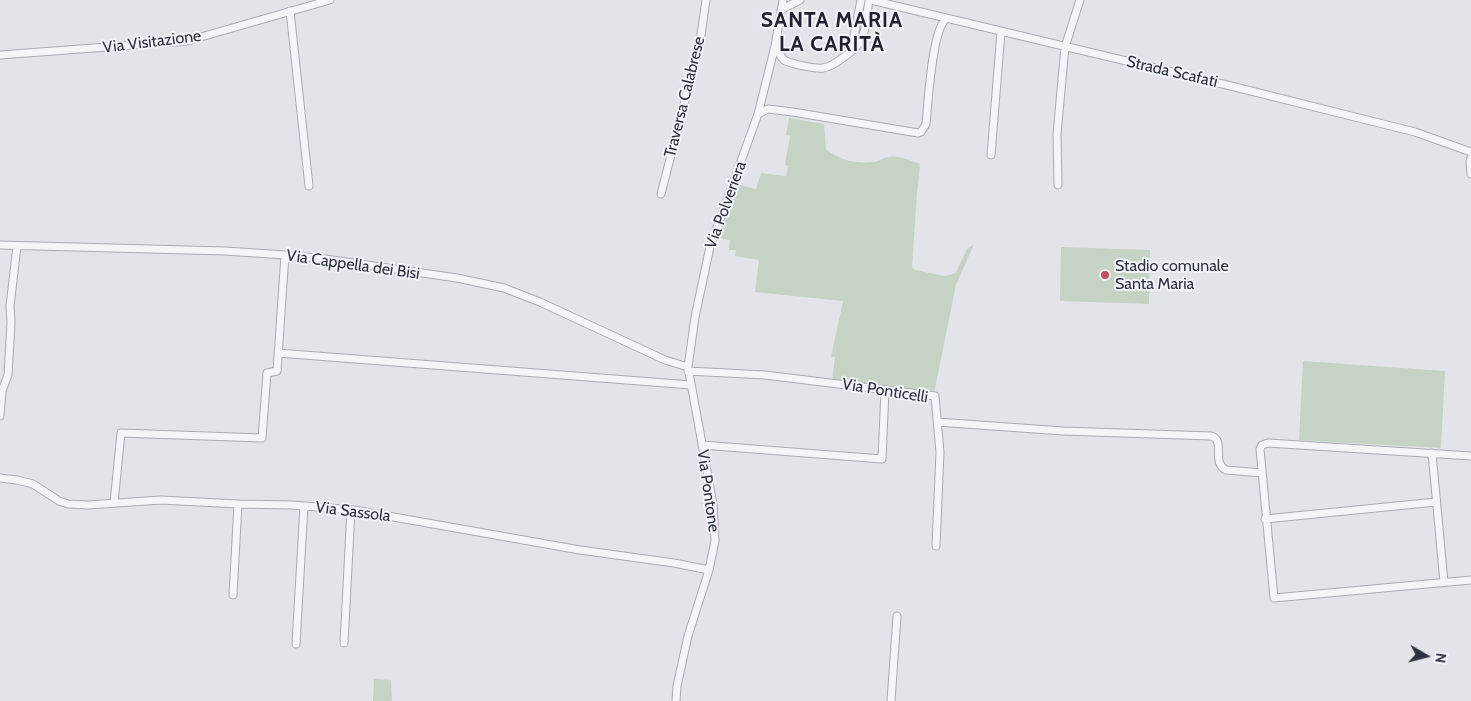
<!DOCTYPE html>
<html>
<head>
<meta charset="utf-8">
<style>
	body { margin:0 }
	#map { position:relative; width:1471px; height:701px; overflow:hidden; background:#e2e4e9; font-family:Cabin,sans-serif }
	canvas { display:block }
	.north { position:absolute; left:1401px; top:631px; width:50px; height:50px; -webkit-text-stroke:4px #f2f3f7; paint-order:stroke; rotate:98deg; font-size:14px; font-weight:700; line-height:20px; text-align:center; color:#2c313f }
	.north::after { content:''; display:block; margin:auto; width:18px; height:22px; background:#2c313f; clip-path:polygon(50% 0,100% 100%,50% 72%,0 100%) }
</style>
</head>
<body>
<div id="map">
<canvas width="1471" height="701"></canvas>
<div class="north">N</div>
</div>
<script>
const ctx = document.querySelector('canvas').getContext('2d');
ctx.lineJoin = 'round';
function fillPath(path, color) {
  ctx.fillStyle = color;
  ctx.fill(path, 'evenodd');
}
function strokePath(path, color, width, dash) {
  ctx.strokeStyle = color;
  ctx.lineWidth = width;
  ctx.lineCap = dash ? 'butt' : 'round';
  ctx.setLineDash(dash || []);
  ctx.stroke(path);
}
function label(font, color, halo, rows, align = 'center') {
  ctx.font = font + ' Cabin,sans-serif';
  ctx.lineWidth = 4;
  ctx.setLineDash([]);
  ctx.textBaseline = 'middle';
  ctx.strokeStyle = halo;
  ctx.fillStyle = color;
  for (const [text, x, y, turn = 0] of rows) {
    ctx.save();
    ctx.translate(x, y);
    ctx.rotate((+turn || 0) * Math.PI / 180);
    ctx.textAlign = isNaN(turn) ? turn : align;
    if (halo) ctx.strokeText(text, 0, 0);
    ctx.fillText(text, 0, 0);
    ctx.restore();
  }
}
const green = new Path2D(`
	M789,118L824,124L826,149C838,160 857,164 874,162C880,161 884,157 889,157C899,155 911,161 920,164L917,193L912,268L915,270L944,276L951,275L956,272L967,249L974,244L956,285L934,393L832,382L835,357H831L843,301L755,292L759,260L735,256L736,250H729L730,240L718,238L737,184L756,189L761,173L786,176L788,166L785,165L790,136L786,135Z
	M1061,247L1150,250L1149,304L1060,301Z
	M1303,361L1445,371L1441,448L1299,440Z
	M374,679L391,680L392,701H373Z`);
const minor = new Path2D(`
	M871,0L1231,86L1415,132L1471,152
	M782,9L800,0
	M290,11L309,186
	M775,46C778,51 780,56 784,60C790,64 816,69 823,68C833,67 843,57 851,52L861,0
	M852,51C867,40 866,17 869,0
	M0,55L187,41L330,0
	M758,114L768,109L793,112L918,133L921,132L926,124C928,103 932,30 946,19
	M991,155L1001,32
	M1471,158L1470,162L1471,174
	M1058,185L1057,134L1065,47L1080,0
	M661,194L700,42L706,0
	M0,245L225,251L285,255L325,259L457,278L504,288L540,302L665,360L688,367
	M278,353L691,385
	M688,371L765,375L935,396L940,452L936,546
	M0,416L2,391L8,375L11,323L10,306L17,246
	M937,422L1063,431L1211,436C1226,440 1211,463 1226,470L1262,473
	M702,445L882,459L885,390
	M1432,453L1444,582
	M1471,456L1268,443L1262,445L1260,449L1274,598L1471,580
	M0,478L17,480L33,484L59,501L68,504L88,505L161,500L238,504L292,505L354,510L580,550L674,563L709,570
	M114,503L121,433L262,438L267,373L277,371L285,255
	M1265,519L1436,502
	M233,595L238,504
	M344,643L351,510
	M296,644L304,506
	M676,701L677,686L688,636L709,570L715,541L713,504L688,367L695,317L710,247L758,114L775,46L783,0
	M891,701L897,616`);
const markers = [
	[1105,275,5,"#c1545a"]
];
const streetNames = [
	["Via Visitazione",152,42,-7],
	["Strada Scafati",1172,72,13],
	["Traversa Calabrese",685,97,-76],
	["Via Polveriera",726,205,-70],
	["Via Cappella dei Bisi",353,265,8],
	["Via Ponticelli",885,391,9],
	["Via Pontone",708,491,82],
	["Via Sassola",353,512,7]
];
const poiNames = [
	["Stadio comunale",1115,266],
	["Santa Maria",1115,284]
];
const districtNames = [
	["SANTA MARIA",832,21],
	["LA CARITÀ",832,45]
];
fillPath(green, '#c6d2c4');
strokePath(minor, '#a8abb3', 9);
strokePath(minor, '#f4f5f8', 7);
for (const [x, y, r, color] of markers) {
  const dot = new Path2D();
  dot.arc(x, y, r, 0, 2 * Math.PI);
  ctx.fillStyle = color;
  ctx.fill(dot);
  strokePath(dot, '#f2f3f7', 2);
}
label('16px', '#2c313f', '#f2f3f7', streetNames);
label('16px', '#2c313f', '#f2f3f7', poiNames, 'left');
ctx.letterSpacing = '1px';
label('bold 21px', '#1e2230', '#f2f3f7', districtNames);
ctx.letterSpacing = '0px';
</script>
</body>
</html>
